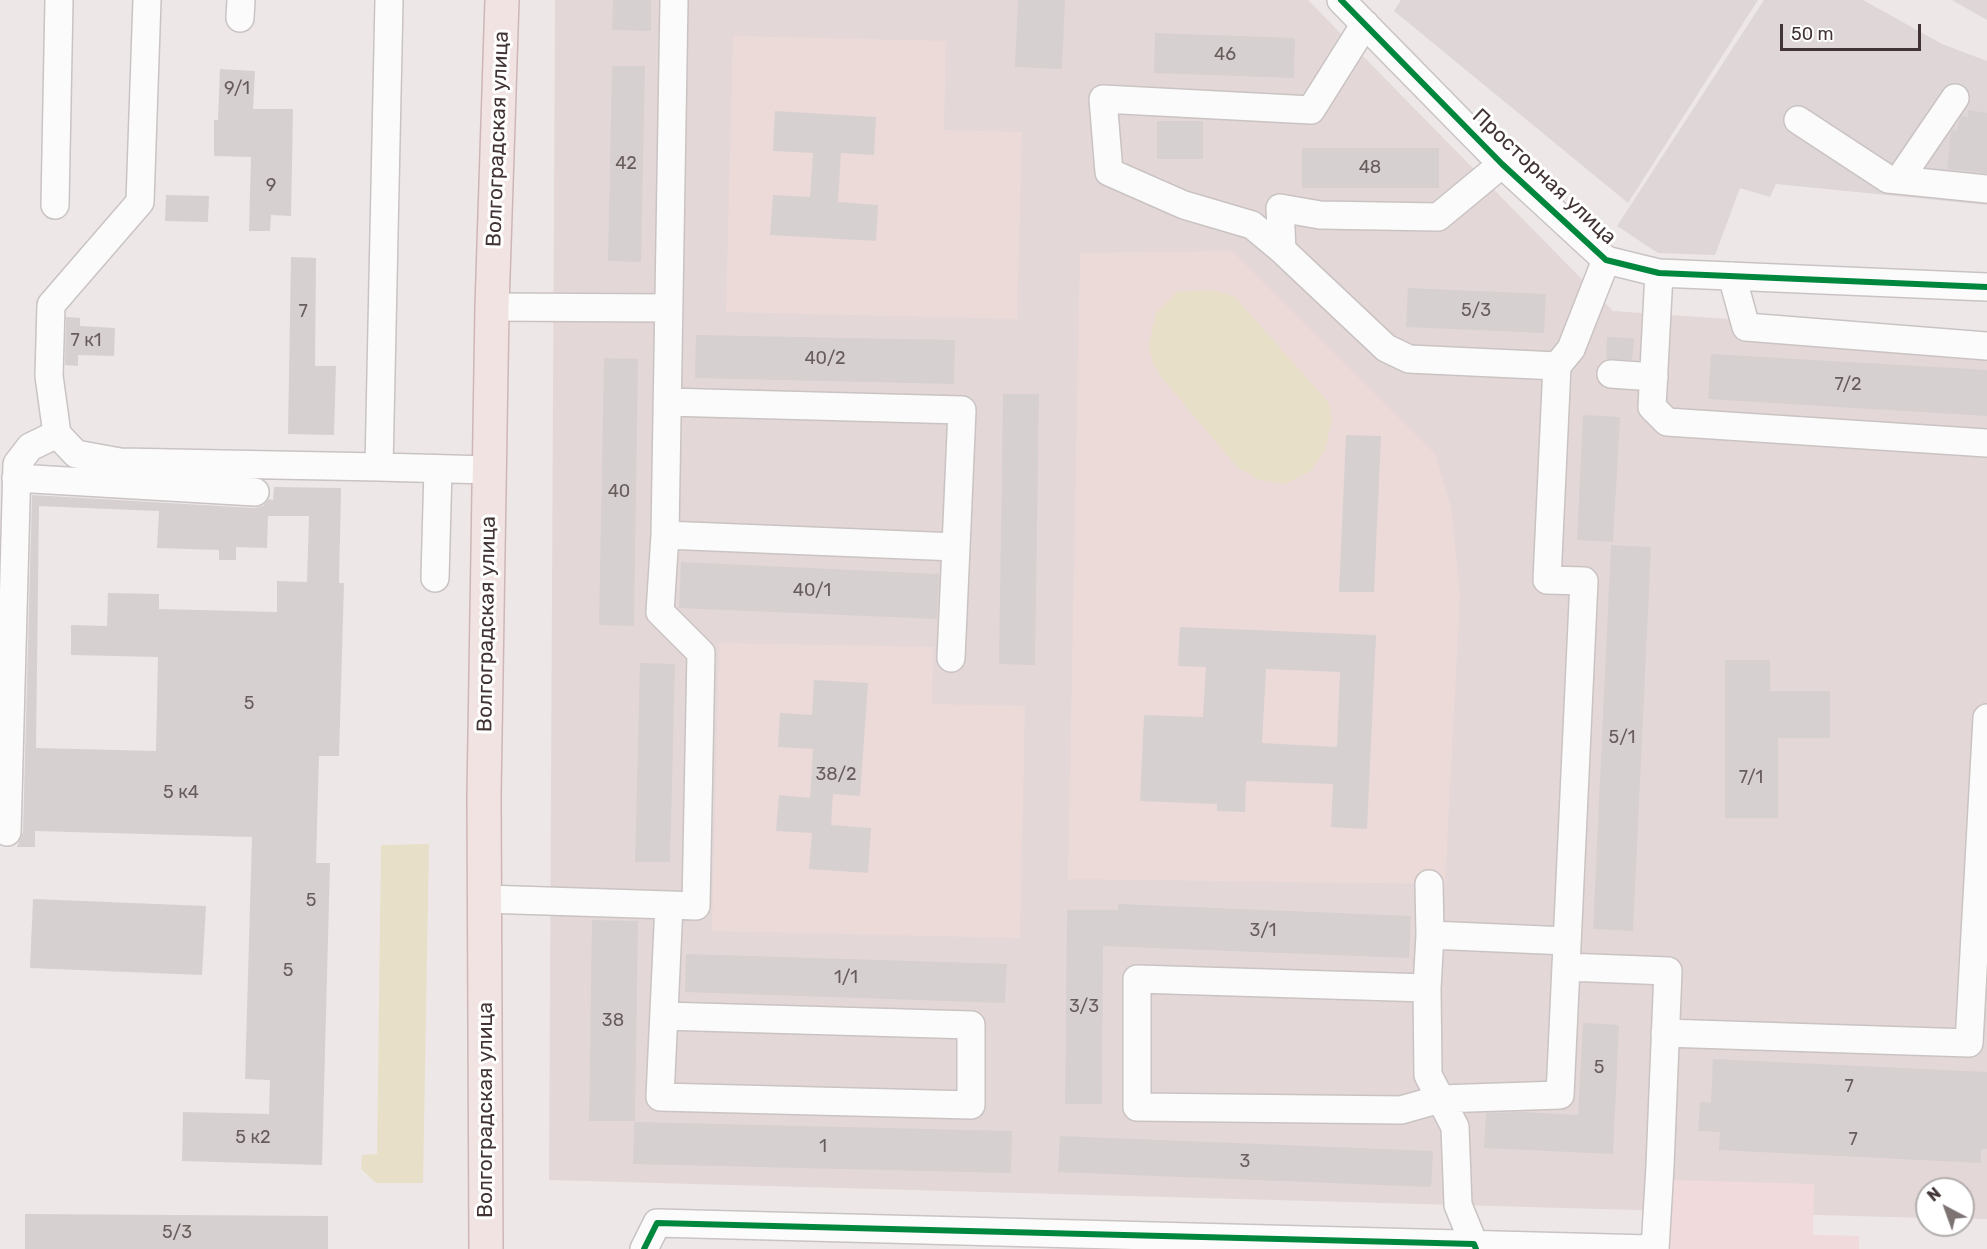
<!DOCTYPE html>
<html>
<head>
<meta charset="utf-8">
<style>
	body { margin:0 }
	#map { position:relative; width:1987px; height:1249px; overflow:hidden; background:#eee7e7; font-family:Rubik,sans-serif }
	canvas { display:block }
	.north { position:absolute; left:1915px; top:1177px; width:60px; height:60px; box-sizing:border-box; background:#fff; border:2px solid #b3aeae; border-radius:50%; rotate:319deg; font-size:16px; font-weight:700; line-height:24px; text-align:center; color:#423435 }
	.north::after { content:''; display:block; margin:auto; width:21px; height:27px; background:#7e7373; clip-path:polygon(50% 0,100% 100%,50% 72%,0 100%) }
	.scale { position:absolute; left:1780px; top:24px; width:141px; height:27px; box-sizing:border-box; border:3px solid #423435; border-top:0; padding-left:8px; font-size:18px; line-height:21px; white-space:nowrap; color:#423435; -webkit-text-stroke:4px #fff; paint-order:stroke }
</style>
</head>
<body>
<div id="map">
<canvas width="1987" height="1249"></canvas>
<div class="north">N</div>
<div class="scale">50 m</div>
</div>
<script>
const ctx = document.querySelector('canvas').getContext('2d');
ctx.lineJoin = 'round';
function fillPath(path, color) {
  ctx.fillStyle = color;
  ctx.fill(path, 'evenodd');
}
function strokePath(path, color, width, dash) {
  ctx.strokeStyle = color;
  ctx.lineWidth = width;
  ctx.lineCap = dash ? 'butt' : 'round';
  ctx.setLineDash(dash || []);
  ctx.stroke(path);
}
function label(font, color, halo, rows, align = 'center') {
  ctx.font = font + ' Rubik,sans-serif';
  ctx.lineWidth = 6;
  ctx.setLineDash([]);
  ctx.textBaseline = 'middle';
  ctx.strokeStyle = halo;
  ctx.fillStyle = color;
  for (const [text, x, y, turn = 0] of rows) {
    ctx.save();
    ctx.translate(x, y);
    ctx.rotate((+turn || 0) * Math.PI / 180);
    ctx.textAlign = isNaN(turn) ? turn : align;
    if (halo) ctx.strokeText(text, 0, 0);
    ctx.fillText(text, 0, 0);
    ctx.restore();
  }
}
const residential = new Path2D(`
	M555,0H1308L1613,311L1987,337V1219H1963V1189H1927V1218L549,1180Z`);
const commercial = new Path2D(`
	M1670,1180L1814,1184L1813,1235L1859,1236V1249H1669Z`);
const industrial = new Path2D(`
	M1401,0H1758L1628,203L1394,11Z
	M1764,0H1863L1942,44L1987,61V205L1776,184L1770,197L1740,188L1715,255L1658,253L1617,226Z
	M1952,0H1987V20Z`);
const education = new Path2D(`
	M733,36L946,41L944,130L1022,132L1017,319L726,312Z
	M1232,251L1435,454L1451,507L1460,595L1445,884L1068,879L1080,253Z
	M719,643L933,647L932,704L1025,706L1020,938L712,931Z`);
const green = new Path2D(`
	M1212,290L1234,296L1329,403L1332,419L1325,450L1311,471L1286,484L1259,480L1237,467L1162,378L1152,361L1149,344L1156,313L1177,292Z
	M429,844L423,1183H376L361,1169L362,1155L377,1154L381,845Z`);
const building = new Path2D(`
	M613,0H651V31L612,30Z
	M1018,0H1065L1062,69L1015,67Z
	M1155,33L1295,38L1294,78L1154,73Z
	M612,66H645L641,262L608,261Z
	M220,69L255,71L253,109H293L291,216L271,215L270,231H249L251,157L214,156V120H218Z
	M1968,110L1987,113V173L1947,169L1951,132L1952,130L1957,131L1959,121L1962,116L1968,117Z
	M775,111L876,117L874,155L841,153L838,202L878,205L876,241L770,235L773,195L810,197L813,153L773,151Z
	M1157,121H1203V159H1157Z
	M1302,148H1439V188H1302Z
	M166,195L209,196L208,222L165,221Z
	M291,257L316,258L315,366H336L334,435L288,434Z
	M1408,288L1546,294L1544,333L1406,327Z
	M66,317L80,318V326L115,328L114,356L78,355V366L65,365Z
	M696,335L955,340L954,384L695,378Z
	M1607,337L1634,338L1632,360L1606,359Z
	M1711,354L1987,370V416L1708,399Z
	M604,358L638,359L634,626L599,625Z
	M1003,394H1039L1035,665L999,664Z
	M1583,415L1620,417L1613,542L1577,540Z
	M1346,435L1381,436L1374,592H1339Z
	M274,487L341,488L339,583H344L339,756H319L316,863H330L322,1165L182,1161L183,1112L269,1114L270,1080L245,1079L252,837L35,831V847H17L23,832L32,495L254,508L263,506L269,499L273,500ZM39,506L159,511L157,548L219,550V560H236V547L267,548L268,516H309L307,582L277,581V612L159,609V594L108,593L107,626L71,625V655L158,657L156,751L36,748Z
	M1611,545L1651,547L1633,931L1593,929Z
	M681,562L939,574L937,619L679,608Z
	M1180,627L1376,635L1367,829L1331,827L1333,784L1246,781L1245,812L1217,811V804L1140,801L1144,715L1203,717L1206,667L1178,666ZM1266,669L1340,672L1337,747L1262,743Z
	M1725,660H1770V691H1830V738H1778V818H1725Z
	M640,663L675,664L670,862H635Z
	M814,680L868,683L860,796L833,794L831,825L871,828L868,873L809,869L812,833L776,831L779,795L810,798L813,749L778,747L780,713L812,715Z
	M33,899L206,906L202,975L30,968Z
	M1118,904L1411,916L1409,958L1103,946L1102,1104H1065L1067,910H1118Z
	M592,920L638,921L635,1121H589Z
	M686,954L1007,964L1005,1003L685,992Z
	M1583,1023L1619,1025L1613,1154L1484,1148L1486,1113L1523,1112L1578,1115Z
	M1713,1059L1987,1072V1149H1981V1163L1719,1150L1720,1132L1698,1131L1700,1102H1711Z
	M634,1122L1012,1131L1011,1173L633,1164Z
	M1060,1136L1433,1151L1431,1187L1058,1172Z
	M25,1214L328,1216V1249H25Z`);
const minor = new Path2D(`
	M147,0L140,202L51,305L49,376L57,434L76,454L120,462L379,467
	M389,0L379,467L489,470
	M1341,0L1502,164L1606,260L1659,273L1987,287
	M240,18L241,0
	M1798,120L1888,179L1987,189
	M1899,180L1955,98
	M55,205L59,0
	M1282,250L1252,225L1184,205L1109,172L1103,99L1311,110L1365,24
	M1659,273L1652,407L1667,422L1987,443
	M1732,276L1746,327L1987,346
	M492,307L669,308
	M1557,366L1571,349L1606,260
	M1611,374L1654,377
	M667,402L962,410L956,547L665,535C668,357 671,178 674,0
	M16,478L255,492
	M665,535L660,612L701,653L696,906L669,905
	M435,578L438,469
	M951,658L956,547
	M7,832L17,464L30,447L57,434
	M1429,884L1430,935
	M485,899L669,905L660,1097L971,1105V1025L664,1016
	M1566,967L1668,971L1660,1166L1655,1249
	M1427,988L1137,979V1107L1401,1110L1440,1099L1560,1095L1584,581L1547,580L1557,366L1409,359L1386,348L1282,250L1280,208L1320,215L1438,217L1502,164
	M1665,1033L1969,1043L1987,718
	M644,1249L657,1223L1649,1249
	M1476,1249L1458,1205L1455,1127L1428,1075L1427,988L1430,935L1567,941`);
const major = new Path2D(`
	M486,1249L484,796L492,307L502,0`);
const cycleway = new Path2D(`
	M1341,0L1502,164L1606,260L1659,273L1987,287
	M644,1249L657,1223L1474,1244L1476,1249`);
const numberNames = [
	["46",1225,55],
	["9/1",237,89],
	["42",626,164],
	["48",1370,168],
	["9",271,186],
	["5/3",1476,311],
	["7",303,312],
	["7 к1",86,341],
	["40/2",825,359],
	["7/2",1848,385],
	["40",619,492],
	["40/1",812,591],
	["5",249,704],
	["5/1",1622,738],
	["38/2",836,775],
	["7/1",1751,778],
	["5 к4",181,793],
	["5",311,901],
	["3/1",1263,931],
	["5",288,971],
	["1/1",846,978],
	["3/3",1084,1007],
	["38",613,1021],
	["5",1599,1068],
	["7",1849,1087],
	["5 к2",253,1138],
	["7",1853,1140],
	["1",823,1147],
	["3",1245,1162],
	["5/3",177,1233]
];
const streetNames = [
	["Волгоградская улица",498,139,-88],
	["Просторная улица",1544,177,43],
	["Волгоградская улица",487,624,-89],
	["Волгоградская улица",486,1110,-90]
];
fillPath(residential, '#e4d7d7');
fillPath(commercial, '#f1dadb');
fillPath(industrial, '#dfd7d7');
fillPath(education, '#ecdad9');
fillPath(green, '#e8dfc8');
fillPath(building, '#d7d0d0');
strokePath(minor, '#cac3c3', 30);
strokePath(major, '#cfb6b6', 36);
strokePath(minor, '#fcfbfb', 27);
strokePath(major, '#f0e3e2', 33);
strokePath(cycleway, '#00873e', 6);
label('18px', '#685c5c', null, numberNames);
label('21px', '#423435', '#fff', streetNames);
</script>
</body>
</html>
